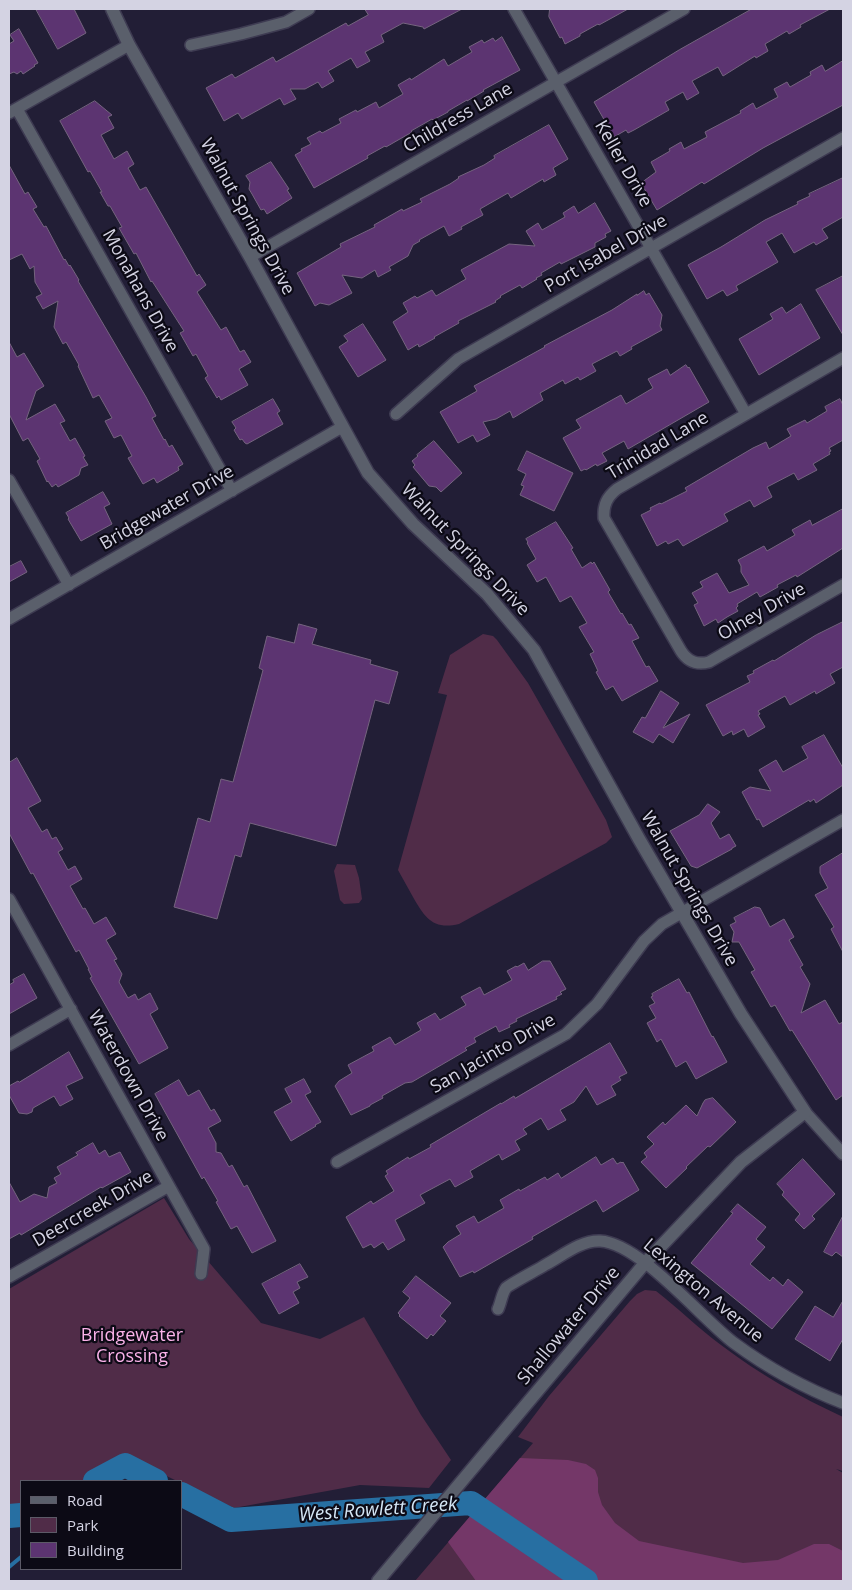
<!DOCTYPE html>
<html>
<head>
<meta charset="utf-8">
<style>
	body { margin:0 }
	#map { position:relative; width:852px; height:1590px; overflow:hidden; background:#221e36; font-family:"Open Sans",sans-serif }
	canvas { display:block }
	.frame { position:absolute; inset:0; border:10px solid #d4d3e3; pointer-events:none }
	.legend { position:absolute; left:20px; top:1480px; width:162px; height:90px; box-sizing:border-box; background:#0c0a15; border:1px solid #5c5a67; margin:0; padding:6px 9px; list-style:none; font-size:15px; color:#d4d3e3 }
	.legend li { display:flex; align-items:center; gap:10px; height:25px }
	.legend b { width:25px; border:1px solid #5c5a67 }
</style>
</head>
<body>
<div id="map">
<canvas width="852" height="1590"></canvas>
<div class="frame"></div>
<ul class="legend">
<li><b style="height:6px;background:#5a5f6b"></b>Road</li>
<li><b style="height:14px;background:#502c48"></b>Park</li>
<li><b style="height:14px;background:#5c3471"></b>Building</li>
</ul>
</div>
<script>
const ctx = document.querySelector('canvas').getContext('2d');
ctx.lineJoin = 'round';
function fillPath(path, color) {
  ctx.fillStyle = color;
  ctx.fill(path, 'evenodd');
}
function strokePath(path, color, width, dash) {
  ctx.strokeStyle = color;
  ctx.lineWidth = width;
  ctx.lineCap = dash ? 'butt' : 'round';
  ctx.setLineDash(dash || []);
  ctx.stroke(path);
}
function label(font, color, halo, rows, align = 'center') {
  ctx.font = font + ' "Open Sans",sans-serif';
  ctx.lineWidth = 4.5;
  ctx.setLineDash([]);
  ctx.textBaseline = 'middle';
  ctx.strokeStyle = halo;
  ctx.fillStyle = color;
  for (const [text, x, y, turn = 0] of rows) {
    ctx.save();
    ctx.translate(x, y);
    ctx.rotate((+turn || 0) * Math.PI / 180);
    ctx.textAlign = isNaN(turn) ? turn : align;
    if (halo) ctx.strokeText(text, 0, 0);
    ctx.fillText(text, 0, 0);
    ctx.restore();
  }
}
const green = new Path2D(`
	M483,634L493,636L497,640L528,683L606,820L612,837L606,843L459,924C433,930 425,918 413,897C408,888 403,879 398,870L447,695L438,693L450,655Z
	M337,864L355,865L359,878L362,899L359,903L344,904L340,900L334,871Z
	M164,1198L189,1239L261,1323L320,1339L364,1317L421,1415L451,1460L429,1488L360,1485L234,1508L181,1483V1481H177L129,1458L83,1481H21V1510H9V1289Z
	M645,1290L656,1291C678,1308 698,1328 721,1345C759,1374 800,1397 843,1417V1471L836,1469L843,1473V1581H415L533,1443L518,1437L549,1396L630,1301L637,1294Z`);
const forest = new Path2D(`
	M520,1458L568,1460L586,1464L595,1470L598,1478V1492L602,1505L615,1523L639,1541L743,1563L778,1560L814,1544H829L843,1551V1581H476L448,1542Z`);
const stream = new Path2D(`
	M9,1567L21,1557`);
const river = new Path2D(`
	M95,1481L125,1465L156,1481
	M181,1494L231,1520L471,1503L586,1581
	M9,1516L21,1515`);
const building = new Path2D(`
	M36,9H74L86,33L58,49Z
	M365,9H462L424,29L423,27L403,23L381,35L384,42L365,52L370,61L357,68L351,58L328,71L334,81L322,88L318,82L305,89H290L296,99L284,105L280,98L242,119L238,113L224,121L206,88L232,74L235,78L273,57L276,62L346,23L348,26L368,15Z
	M550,9H628L599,25L598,24L580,34V36L565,44L562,37L560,38L549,17Z
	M752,9H830L800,25L801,27L789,34L787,31L765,44L768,51L756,58L755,56L723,76L718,67L692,81L699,93L687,100L683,92L665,102L669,110L634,130L628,133L626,130L614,137L594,102L679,50Z
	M19,29L38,63L34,65L35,66L23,74L21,71L17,74L14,72L9,74V44L14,41L10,35Z
	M502,37L520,70L483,90L484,91L467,101V100L448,111V112L433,120L432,119L411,131L412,132L386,147L385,146L367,156L368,158L314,188L295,155L302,151L301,149L311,144L307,138L320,131L322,133L341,123L339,119L356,110L357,112L376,102L379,108L403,94L398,85L410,78L411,80L444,59L448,66L472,52L469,47L482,40L484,43L493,38L495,41Z
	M843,61V105L763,148L704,184L702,182L657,210L641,183L656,172L651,162L670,151L669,149L681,142L684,149L707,137L705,132L741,113L740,111L753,103L756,109L778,97L774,89L787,82L790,87L811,75L810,72L822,65L825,71Z
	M95,101L112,115L108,117L114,128L101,135L114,159L127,151L134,164L128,168L140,190L146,187L197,276L199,274L206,285L197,292L221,330L226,327L240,352L244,350L251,362L239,369L248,385L221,400L219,396L217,398L205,378L208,376L196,354L193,356L180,333L184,331L152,281L151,282L136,253L134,254L119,228L122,227L110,206H108L100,192H102L90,171L88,172L60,121Z
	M549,125L568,159L553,168L556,175L544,182L543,179L511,198L508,193L480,209L483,215L461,227L462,229L449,236L444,226L419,240L420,241L413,245L408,256L389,267L391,270L378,277L375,270L362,278L342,275L352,293L329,305L320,303L315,306L297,273L341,247L340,244L375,227L374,225L402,209L403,211L422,202L420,199L450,184L459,178L458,177L484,165L495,158L494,156Z
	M271,162L289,189L287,190L292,198L267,214L264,209L261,210L252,194L249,189L250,182L246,176Z
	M9,165L25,194L28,192L37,207L33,209L44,227L46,226L64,260L65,259L69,266L70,265L79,280L78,281L146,397L156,416L152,418L164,440L165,439L169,447L172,445L183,464L178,467L179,470L157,483L154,478L143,484L128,458L132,456L121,435L114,438L105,421L112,418L99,395L93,398L78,366L79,365L66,342L63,344L54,327L58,301L43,309L36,297L42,294L35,282L34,266L30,269L22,254L9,260Z
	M843,178V217L822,229L828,238L816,245L814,242L794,253L782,233L766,242L778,262L736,286L738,290L727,296L723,290L707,299L688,265L721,247L765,220L798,204L797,202L810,196L809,194Z
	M595,203L611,231L605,234L606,237L595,243V247L561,264L560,262L541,273L542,275L536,278L537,279L522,288L520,285L500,296L501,297L495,301L496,302L458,321L459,323L434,337L435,338L419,347L418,344L408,350L393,322L408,312L403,303L415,296L417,298L432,290L436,296L466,279L461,270L509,244L535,246L526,231L538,223L542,230L565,217L563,213L574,206L578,213Z
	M843,276V335L816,290Z
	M644,291L646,295L649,293L662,315L660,326L662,330L631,347L632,349L620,356L617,351L592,364L596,371L580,380L578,377L565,384L563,380L540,393L543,400L513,418L510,411L496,419L483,422L490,435L477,442L473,435L458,443L440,412L477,391L474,386L545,347L544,346L612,310L637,294V295Z
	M801,304L820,338L759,375L739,339L773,319L770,314L782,307L786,313Z
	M363,324L386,360L358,377L339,347L348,341L344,336Z
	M9,342L17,357L24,353L44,386L36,391L26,420L55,404L65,421L60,423L70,441L75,438L85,456L83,457L88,465L81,468L79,475L58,487L56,484L52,487L48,481L47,482L37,461L40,459L28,438L23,441L9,414Z
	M686,365L688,368L689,367L709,402L628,449L624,441L602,453L607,461L597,466L596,464L586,470L585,469L581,471L563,438L581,428L576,420L621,395L626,404L653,388L648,379L667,369L670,375Z
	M273,399L280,411L277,413L283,424L247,444L245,443L242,439L240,440L234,430L236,428L232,422Z
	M840,399L843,405V440L829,448L831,451L829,452L830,454L813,464L817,470L798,480L794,473L767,487L772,497L754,507L750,500L724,514L728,521L683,546L678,539L668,544L666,541L657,546L641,515L651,510L650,508L660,503L661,504L687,491L685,488L753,448L766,442L769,449L791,436L787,429L805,420L807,423L827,411L825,407Z
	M434,441L462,473L441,492L436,487L429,486L413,467L415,465L412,461L418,456L417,455Z
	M527,451L573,473L554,511L520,495L524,486L521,485L526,474L518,470Z
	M103,492L110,504L104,507L112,524L81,541L68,519L69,518L66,513Z
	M843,509V548L797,577L796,575L777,585L778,587L760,597L757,592L737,604L738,606L736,608L738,611L727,617L718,623L716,619L704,626L694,605L698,603L692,593L703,587L700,582L717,573L729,593L749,585L741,572V566L738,560L764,546L767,551L795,535L792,530L810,520L812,525Z
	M556,522L573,548L571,549L582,568L591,562L592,564L594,562L610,590L608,592L621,614L622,613L629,625L631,624L639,638L632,641L646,667L649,666L658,681L622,701L613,686L606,690L596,672L598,671L590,654L594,652L579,627L587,623L571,596L560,602L546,577L537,582L527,565L536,559L527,543L528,542L526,539Z
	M21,561L27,572L9,582V567Z
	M843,622V667L830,674L835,683L816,694L815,691L790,705L785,696L758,711L760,714L758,715L765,727L748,737L744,729L733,735L732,731L723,736L706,705L750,682L747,676L754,673L753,671L773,660L774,661L816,635Z
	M299,624L317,629L312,644L371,660L370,664L398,672L389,704L375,700L336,846L250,823L241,857L235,855L217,919L174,907L198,818L210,822L221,779L233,782L263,670L259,668L267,636L294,643Z
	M661,691L679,703L663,728L690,714L673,743L659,734L653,743L633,732L642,717L645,718Z
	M824,735L843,768V785L816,803L814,799L810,802L809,800L763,827L759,819L757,820L742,792L750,787L771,791L759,770L776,760L783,772L808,758L802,747Z
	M17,758L41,801L28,808L42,832L47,829L52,839L56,837L63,849L58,852L68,870L75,866L82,879L70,886L83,909L85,908L94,924L106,917L116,934L106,940L117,959L114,960L122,974L119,982L128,998L135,994L138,1000L150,993L158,1009L150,1014L168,1048L139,1064L90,978L92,977L88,969H89L79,950L76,952L33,873L31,874L9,833V763Z
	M708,804L720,812L711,823L720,839L729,834L736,846L732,848V849L697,868L691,866L670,831L699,815Z
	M843,853V952L831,929L834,927L815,895L828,888L820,873V867Z
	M755,907L760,908L770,927L784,919L794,937L789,940L803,965L800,967L810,984L801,1013L825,1000L839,1024L843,1022V1095L836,1100L792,1030L790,1031L775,1005L771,1007L751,972L755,970L739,942H732L734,932L730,925L736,922L734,918Z
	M543,961H550L566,989L560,992L562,994L556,997L557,999L516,1019L517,1021L509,1025L510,1027L499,1032L496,1026L474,1038L476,1042L465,1048L467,1050L412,1082L405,1083L382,1096L383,1098L370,1105V1106L351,1115L335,1086L339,1081L352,1073L348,1065L374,1051L372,1047L390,1037L395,1045L421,1030L417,1023L435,1013L440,1020L466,1005L461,997L480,987L484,995L512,980L507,971L516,966L517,967L524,963L528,970Z
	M24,974L37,998L9,1014V985L14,982L13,980Z
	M679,979L687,993L689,992L712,1037L713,1036L727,1062L696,1079L686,1061L676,1067L661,1039L657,1042L647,1023L656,1018L649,1006L655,1003L651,997L653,996L652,994Z
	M610,1043L627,1073L619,1077L621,1080L611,1086L616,1095L597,1105L586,1086L574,1102L560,1110L566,1120L548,1130L541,1118L523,1129L527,1134L515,1141L520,1150L502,1160L499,1154L470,1171L473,1177L455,1187L450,1179L420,1195L425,1203L395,1220L405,1240L388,1250L383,1242L374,1248L371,1244L363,1248L346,1217L371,1201L373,1204L394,1191L385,1176L388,1174L386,1171L408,1157L409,1159L431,1147L430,1145L501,1103V1104L514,1096L515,1098Z
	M69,1052L83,1078L66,1086L73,1099L60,1106L54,1096L33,1108L32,1112L27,1114L19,1113L9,1095V1086L18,1081L19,1082Z
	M304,1079L311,1092L305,1095L321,1122L315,1125L316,1126L291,1141L274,1112L292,1102L285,1089Z
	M179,1080L188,1096L199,1090L211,1111L214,1109L221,1121L208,1128L216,1143V1152L221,1153L229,1167L232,1165L244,1187L247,1185L276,1241L252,1253L237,1226L231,1229L216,1202L218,1201L204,1177L202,1179L155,1094Z
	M713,1098L736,1122L710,1147L708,1146L686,1167L687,1168L666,1188L641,1162L647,1157L644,1153L654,1144L647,1137L663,1122L665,1125L686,1105L697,1116L703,1103L705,1100Z
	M93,1143L99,1154L105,1150L109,1157L120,1152L131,1172L102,1188L101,1187L21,1235L20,1233L9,1239V1182L20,1202L34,1194L47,1198L49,1187L57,1183L54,1178L61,1174L57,1167L78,1155L76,1153Z
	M596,1157L601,1165L613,1158L617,1164L621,1162L622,1163L623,1162L639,1190L603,1212L596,1200L532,1237L533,1239L519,1247L474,1273L473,1271L460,1277L443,1247L448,1242L461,1234L456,1226L474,1216L478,1223L504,1208L500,1200L519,1189L520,1191L545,1177L547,1180L558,1173L561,1178Z
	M803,1159L835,1194L812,1216L815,1219L804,1229L795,1220L800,1214L782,1195L784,1192L777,1184Z
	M738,1204L766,1227L756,1239L765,1247L750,1264L770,1281L773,1277L783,1286L788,1279L803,1292L772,1329L691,1263L733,1213L731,1212Z
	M843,1216V1257L836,1252L832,1256L824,1252Z
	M300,1264L308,1277L297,1282L300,1288L293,1292L299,1303L279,1314L262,1284Z
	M416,1276L451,1303L440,1316L446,1321L433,1336L431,1334L427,1339L399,1316L400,1315L398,1313L410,1298L403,1292Z
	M843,1301V1339L830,1361L795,1339L815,1306L833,1317Z`);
const minor = new Path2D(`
	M514,9L746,414
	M191,45L241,34L286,22L309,9
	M17,109L232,491
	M9,113L129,45
	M250,257L684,9
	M843,358L617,489C607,497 603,505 604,518L681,651C688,662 697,665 709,662L843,585
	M396,414L458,359L843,138
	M9,480L69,585
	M9,619L342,427
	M9,899L204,1249L201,1274
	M9,1045L71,1009
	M805,1112L843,1154
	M337,1162L566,1034L597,1004L644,941L662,924L843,820
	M9,1277L169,1186
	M498,1309C501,1303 502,1293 506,1288C510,1284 539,1269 545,1265C562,1256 581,1240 600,1241C640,1243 701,1318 734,1343C768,1368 804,1388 843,1403`);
const tertiary = new Path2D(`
	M112,9L129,45L250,257L368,473L413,524L487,594L534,650L639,839L741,1014L805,1112L741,1162L645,1263L378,1581`);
const streetNames = [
	["Childress Lane",458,118,-30],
	["Keller Drive",623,164,60],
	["Walnut Springs Drive",247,217,61],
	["Port Isabel Drive",606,254,-30],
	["Monahans Drive",140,291,61],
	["Trinidad Lane",658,446,-31],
	["Bridgewater Drive",167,508,-30],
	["Walnut Springs Drive",465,550,46],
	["Olney Drive",762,612,-30],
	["Walnut Springs Drive",689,889,60],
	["San Jacinto Drive",493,1054,-30],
	["Waterdown Drive",128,1076,61],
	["Deercreek Drive",93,1209,-30],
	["Lexington Avenue",703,1291,40],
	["Shallowater Drive",569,1326,-50]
];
const parkNames = [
	["Bridgewater",132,1336],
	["Crossing",132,1357]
];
const waterNames = [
	["West Rowlett Creek",378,1510,-4]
];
fillPath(green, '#502c48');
fillPath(forest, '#743768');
strokePath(stream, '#276fa2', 4);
strokePath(river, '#276fa2', 24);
fillPath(building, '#5c3471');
strokePath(building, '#75647f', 1);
strokePath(minor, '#3e3b52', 14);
strokePath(tertiary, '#3e3b52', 15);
strokePath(minor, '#5a5f6b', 11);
strokePath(tertiary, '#5a5f6b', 12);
label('18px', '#d4d3e3', '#0c0a15', streetNames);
label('18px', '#fab2e9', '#0c0a15', parkNames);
label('italic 19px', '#d4e6f5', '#0c0a15', waterNames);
</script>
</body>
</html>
